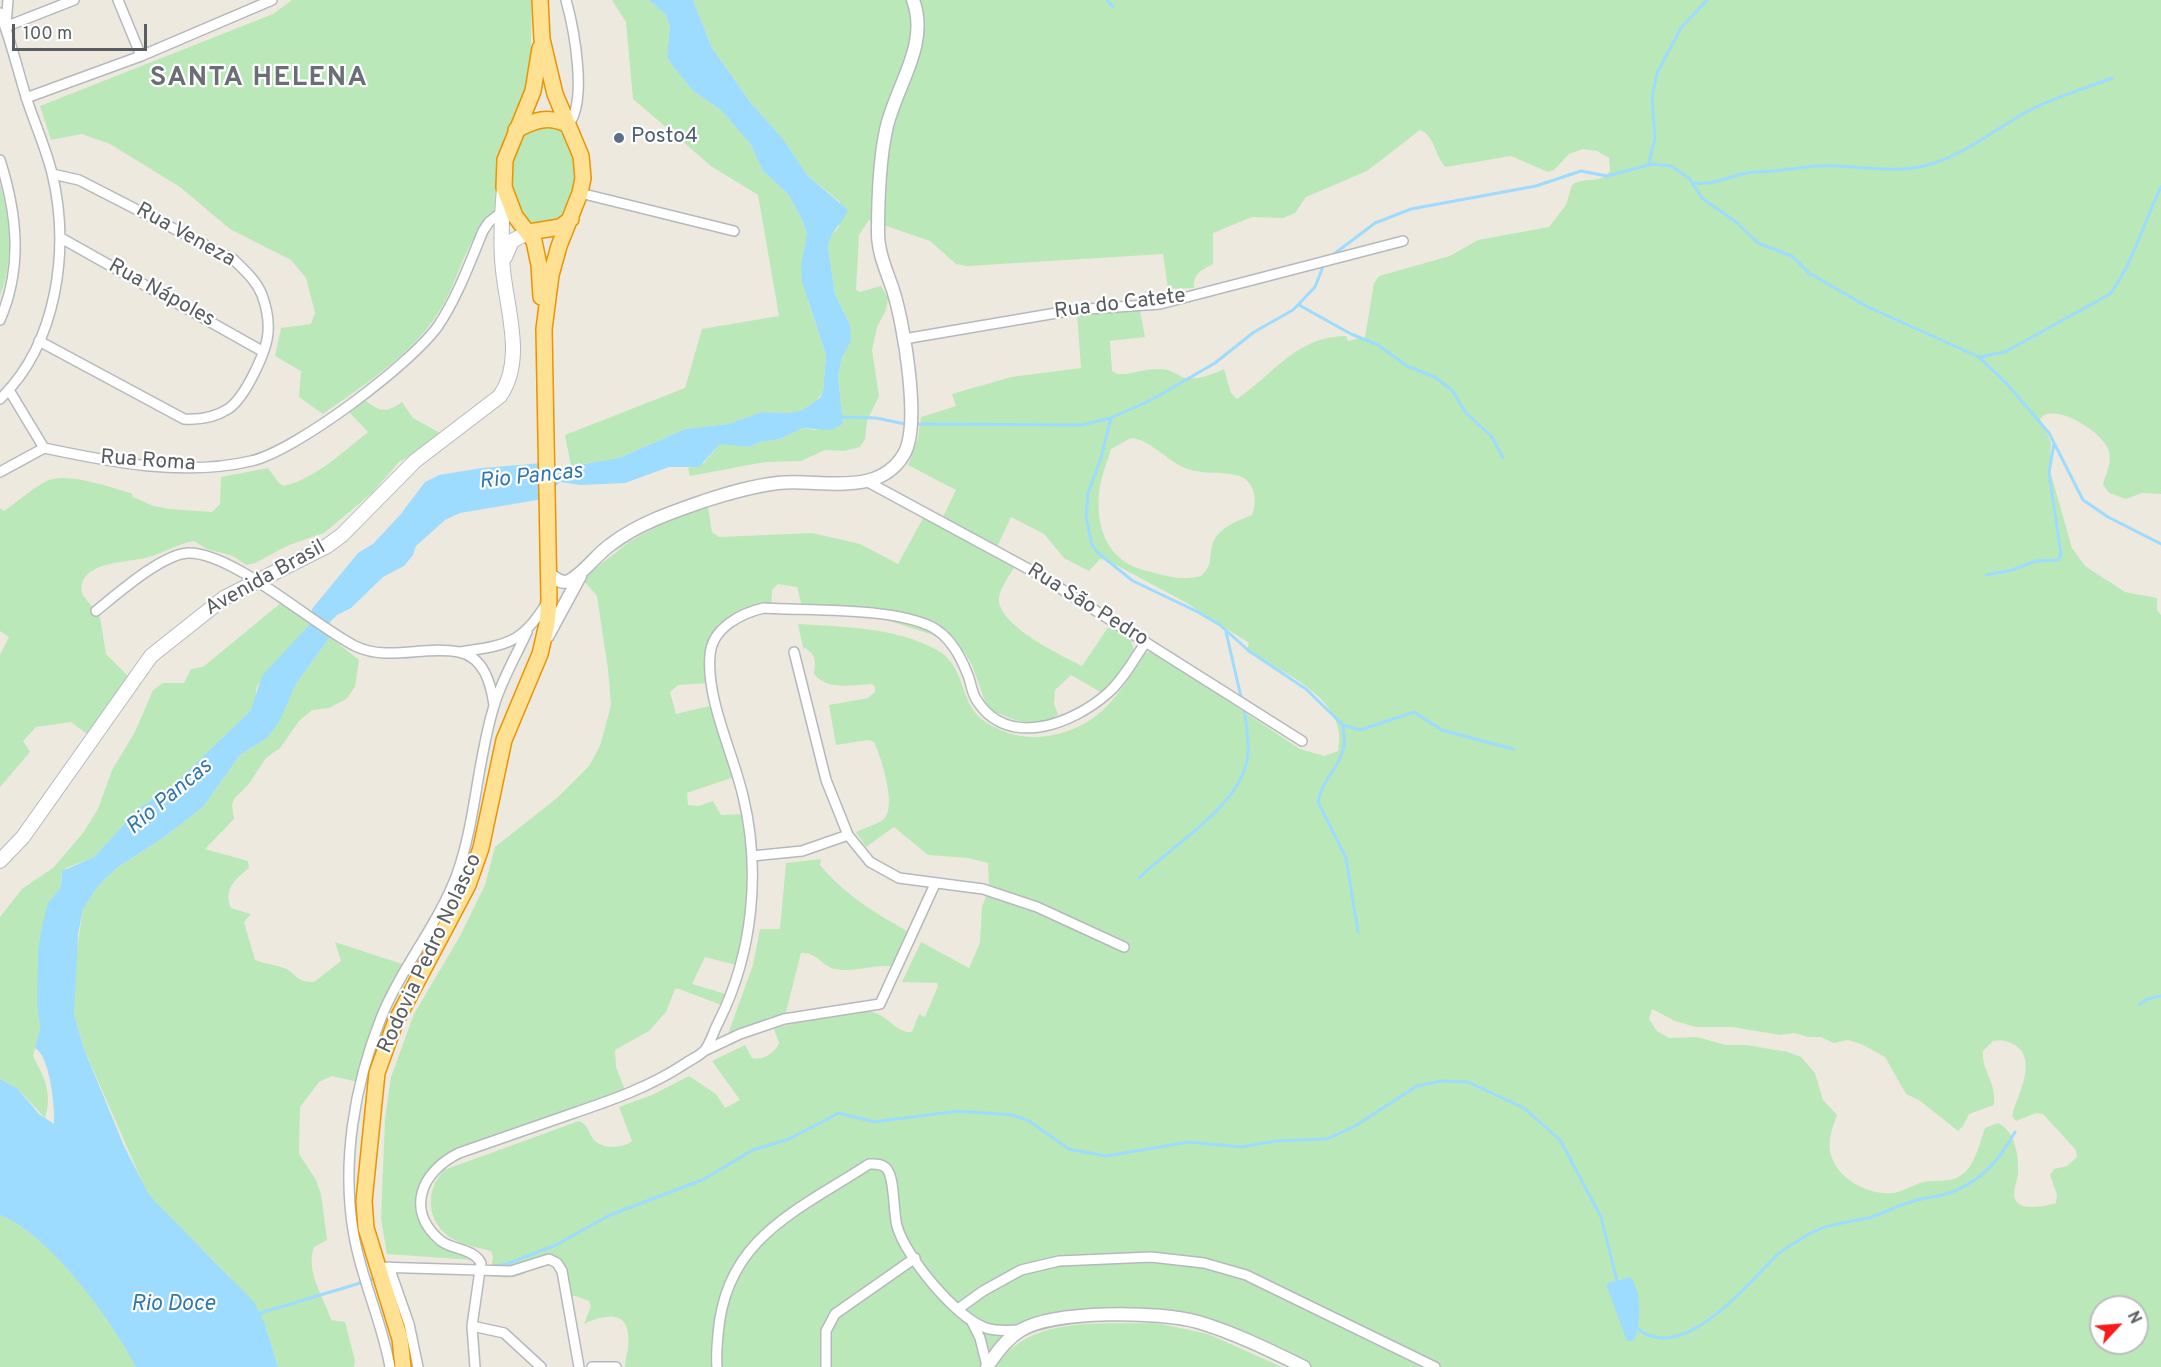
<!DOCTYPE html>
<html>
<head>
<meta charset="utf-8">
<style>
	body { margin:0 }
	#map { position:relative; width:2161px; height:1367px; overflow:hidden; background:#ede9df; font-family:Overpass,sans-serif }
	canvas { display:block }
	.north { position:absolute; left:2089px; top:1295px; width:60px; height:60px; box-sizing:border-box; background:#fff; border:2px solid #bcbec0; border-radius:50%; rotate:64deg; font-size:16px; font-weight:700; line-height:24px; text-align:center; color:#585d62 }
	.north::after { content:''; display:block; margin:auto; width:21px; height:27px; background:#f91b19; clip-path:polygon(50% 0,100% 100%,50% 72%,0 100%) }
	.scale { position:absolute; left:12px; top:24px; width:135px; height:27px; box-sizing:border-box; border:3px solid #585d62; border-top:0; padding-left:8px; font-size:18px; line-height:21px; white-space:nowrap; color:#585d62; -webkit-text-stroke:4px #fff; paint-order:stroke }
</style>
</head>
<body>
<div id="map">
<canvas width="2161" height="1367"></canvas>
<div class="north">N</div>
<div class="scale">100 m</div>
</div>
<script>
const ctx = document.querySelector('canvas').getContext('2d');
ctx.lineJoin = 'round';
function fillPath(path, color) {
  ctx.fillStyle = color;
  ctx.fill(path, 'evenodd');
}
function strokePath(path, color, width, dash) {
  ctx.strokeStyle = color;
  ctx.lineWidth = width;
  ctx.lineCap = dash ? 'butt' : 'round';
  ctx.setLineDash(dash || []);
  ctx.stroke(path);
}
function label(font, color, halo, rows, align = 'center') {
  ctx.font = font + ' Overpass,sans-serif';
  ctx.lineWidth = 4.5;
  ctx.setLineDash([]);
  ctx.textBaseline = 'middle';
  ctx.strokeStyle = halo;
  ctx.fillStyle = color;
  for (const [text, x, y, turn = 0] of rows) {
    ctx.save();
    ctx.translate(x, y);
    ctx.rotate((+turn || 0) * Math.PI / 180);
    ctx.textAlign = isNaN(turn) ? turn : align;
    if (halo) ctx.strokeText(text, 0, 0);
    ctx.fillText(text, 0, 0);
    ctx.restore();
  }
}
const green = new Path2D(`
	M292,0H532L530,88L502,206C460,240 462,281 434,319C406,359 362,386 323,414L299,397L301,371L275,356L281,328L311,324L315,313L306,278L291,260L230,229L180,187L110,144L82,134L51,140L40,106L273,14Z
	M612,0H649L665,14L670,27L667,57L671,64L693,91L721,110L751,145L762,170L789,195L803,222L807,234L808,301L826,355L823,392L815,403L803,410L789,413L762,412L728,424L685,429L619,458L571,466L565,435L685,388L702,329L779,316L758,195L711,166L633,99L626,22Z
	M693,0H2161V494L2142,493L2126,499L2109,493L2103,484C2106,474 2112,463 2109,452C2106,434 2054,400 2040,419L2051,442L2050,471L2072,548L2085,566L2125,592L2157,598V610L2161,615V1367H1312L1212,1321L1070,1312L1041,1316L1022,1324L999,1341L979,1367H625C625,1360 627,1355 628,1349C632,1311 611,1312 584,1324L591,1306L589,1301L575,1296L562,1297V1262C547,1256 532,1272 518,1276C510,1279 498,1277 490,1276L493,1257L491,1251C480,1248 469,1246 459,1242C428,1230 422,1193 444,1170L579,1121C589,1125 588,1133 594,1140C604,1150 623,1148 632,1141L619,1107L652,1095L689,1076L716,1094L725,1108L740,1100L712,1061L745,1045L752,1058C762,1061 775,1053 779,1043L774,1029C800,1021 845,1009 871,1012C887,1014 897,1034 912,1032L919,1014L925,1017L938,986L937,983L902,982L921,942L969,968L980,943L982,907L989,888L988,863L968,858L928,855L894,827L866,847L856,832C864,828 875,825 883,820C898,808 881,757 874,742L868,740L836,745L829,705L868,698L875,692V687L872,684C852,685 828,691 814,674C816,660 816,654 803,647L798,624C843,627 896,627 937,650C961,663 960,690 974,711C982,722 995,728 1008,733C1040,744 1081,732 1105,708C1121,693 1133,671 1146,653L1152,651L1300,749L1324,756L1338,751C1350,699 1283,673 1247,650L1249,643L1185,602L1107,560L1100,559L1089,571L1064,558L1044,534L1011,517L997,547L1019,560C1013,570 1004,582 1000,593C989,622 1061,655 1082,666L1111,623L1130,637L1134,651L1121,675L1104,694L1071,675L1055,690L1054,704L1058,714C1042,735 1009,717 990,710C976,687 976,656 952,641L874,616L803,611L797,587L778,584L772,590L771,609C752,611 727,622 718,640C712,651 711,670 709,683L678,685L670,692L676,714L714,705L737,776L687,793L688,805L699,806L713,801L721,815L745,814C751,864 752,917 736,965L705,957L692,984L729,995L724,1006L679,989H675L666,1012L649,1031L615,1050L616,1067L625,1090L446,1156C437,1163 429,1169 423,1180C413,1198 419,1228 435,1240C447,1249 462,1251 473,1260L387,1254L381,1219L385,1119L391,1077L414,1014L460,936L485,885L495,847L557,798L589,766L600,746L611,705L608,669L597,596L583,580L586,576L629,542L661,524L708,507L712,532L719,537L812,533L860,544L898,564L927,511L942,519L956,490L908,465L918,438L921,417L956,406L952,394L1011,377L1081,368L1077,313L1139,306L1145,337L1110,341L1112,371L1117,374C1132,375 1145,368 1160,369C1170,369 1174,373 1182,377C1194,382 1213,374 1224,369L1231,393L1237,399C1275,373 1297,336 1346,336L1348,341L1365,337L1374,283L1379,276L1450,256L1478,240L1549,227L1566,205L1572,185C1585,176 1600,185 1610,171L1609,158L1597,151L1583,149L1569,154L1554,170L1548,172L1511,156L1446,167C1435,158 1435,135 1420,130L1367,171L1306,197L1295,213L1283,218L1252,217L1213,233V264C1202,270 1193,273 1194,288L1168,289L1163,254L968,266L956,264L930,241L869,220L859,235L856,290L860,292L881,286L888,298L886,310L877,327L872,350L879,396L867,421L865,439L860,447L844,451L825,450L801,461L765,462L690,476L688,468L704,463L720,444L727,443L749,447L760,442L780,439L803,428L814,430L843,424L838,376L842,357L850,341V325L835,294L828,247V239L839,227L840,202L807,175L783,139L751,103L712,48ZM1131,438C1151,440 1165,459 1183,467C1202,476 1220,470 1239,476C1255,481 1258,502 1252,515C1234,522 1214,529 1211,551C1210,562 1210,568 1201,576C1181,581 1166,576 1147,571C1109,562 1096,531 1099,494C1100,479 1107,463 1111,449ZM1652,1009L1675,1021L1696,1027H1732L1780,1035L1794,1033L1808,1037H1821L1834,1043L1848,1040L1861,1044L1885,1057L1906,1094L1919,1100L1958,1131L1963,1126L1969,1114L1994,1105C1997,1082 1981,1071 1983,1051L1993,1041C2001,1039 2007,1041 2015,1045C2039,1061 2016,1097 2012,1116L2016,1121L2036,1113L2043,1114L2076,1150L2077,1157L2067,1166L2054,1169L2050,1175L2057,1195L2056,1203C2047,1206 2022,1211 2016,1201C2011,1194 2018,1180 2018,1173C2019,1155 2015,1131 1998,1123L1985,1128C1980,1142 1975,1164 1964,1173C1951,1184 1939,1179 1924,1182C1914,1184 1905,1191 1894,1193C1868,1196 1835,1178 1830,1151C1828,1139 1833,1126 1837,1115L1823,1100L1815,1073L1801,1057L1788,1052L1746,1045H1725L1697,1037L1669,1038L1657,1031L1649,1019ZM1630,1277L1628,1341L1607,1283ZM2101,1307H2137V1343H2101Z
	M542,121C548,124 554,126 559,130C574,141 580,185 573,202C567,214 553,224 541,230C501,211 506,164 522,129Z
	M0,184C10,219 14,262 0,296Z
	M365,400C379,412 387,413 402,402L413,418L440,433L432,444L399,462L372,493L324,533L289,545L255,563L246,565L233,556L207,549L194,541C179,543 164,553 149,557C130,563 76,560 82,594L100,617L106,654L130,678L87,734L71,722L36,727L23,741L30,752L0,787V655L9,637L0,631V508L4,511C18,501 33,488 47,481C67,471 111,488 131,493L133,497L153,506L170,509L212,512L220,504L221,477L268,468L279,483L284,486C316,478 343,452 368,432L349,412Z
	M282,602L311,623L257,686L255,701L251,710L170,788L139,808L94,857L66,868L61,876V887L48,903L37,1004L40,1028L33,1056C44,1077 53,1093 45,1118L17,1088L0,1079V917L22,889L53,868L83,833L98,809L112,770L135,732L153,690L163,683H184L191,669L203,667Z
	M330,637L359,660L355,687L346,699L329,708L312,710L299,721L280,748L266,758L248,785L234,799L232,805L234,819L205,849L248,861L249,868C235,879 223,890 231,908L251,914L244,922L255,960C265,964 274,964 284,968C297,973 295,982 314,982L341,961L335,942L405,965L368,1037L358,1082L332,1076L319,1082L300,1107L299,1154L315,1178L321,1194L327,1240L314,1247C305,1273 324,1296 331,1320L345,1322L355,1361L354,1367H278L265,1324L229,1276L148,1195L84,1049L74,1014V967L83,909L98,886L118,867L163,838L203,807L240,755L267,738L275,727L296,684Z
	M821,859L820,865C846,896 877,914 912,934L896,967C875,963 856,973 835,969C822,966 817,952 801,953L786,1012L730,1036L728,1034L753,965L760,929H780L786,863Z
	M0,1215C51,1236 112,1319 136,1367H0Z
	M1156,1323L1208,1334L1282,1367H995C1031,1314 1099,1325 1156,1323Z`);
const water = new Path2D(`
	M649,0H693L712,48L751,103L783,139L807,175L848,210C843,223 829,233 828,247L835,294L850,325L851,341L842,357L838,376L843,424L831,430L803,428L780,439L760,442L749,447L720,444L699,467H669L625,483L581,485L560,482L543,499L460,513L445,520L416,546L413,555L404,566L383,577L351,608L337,615L330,622V637L296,684L279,722L267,738L240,755L203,807L163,838L118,867L98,886L83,909L78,934L74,1014L84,1049L124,1146L149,1195L254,1302L265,1324L278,1367H136C111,1319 51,1236 0,1215V1079L17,1088L39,1114L54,1124C55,1107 50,1056 35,1048L40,1028L37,1004L38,951L43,921L48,903L61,887L62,871L94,857L139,808L170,788L251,710L262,676L311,623L312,609L358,553L373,544L400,515L425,482L439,475L482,468L543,463L560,468L619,458L685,429L728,424L762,412L789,413L803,410L820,398L823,392L826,355L802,282L801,266L807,234L803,222L789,195L762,170L751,145L721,110L693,91L671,64L667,57L670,27L665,14Z
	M1630,1277C1642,1290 1642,1326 1633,1341H1627L1607,1287V1283Z`);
const stream = new Path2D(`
	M1107,0L1113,7
	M1648,165L1655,139L1652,98L1657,73L1681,28L1707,0
	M1694,183C1719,186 1732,173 1755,172C1777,172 1797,167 1819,166C1854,164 1893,175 1928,165C1966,154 1994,130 2028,111C2055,97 2084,89 2112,78
	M1330,257L1375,223L1411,209L1536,186L1581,171L1607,176L1652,164L1671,166L1689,178L1702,198L1736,222L1758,243L1792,256L1809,273L1868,307L1979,357L2007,384L2049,433L2083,500L2108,517L2161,544
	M1299,305L1351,334L1378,345L1407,366L1435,377L1453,391L1465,412L1492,437L1503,458
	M1979,357L2005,352L2110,294C2134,262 2143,223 2161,187
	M841,417L876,418L905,424
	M1111,418L1101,458L1088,493L1086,517L1092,545L1098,553L1133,581L1198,612L1220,625L1249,651L1306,689L1343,725L1360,730L1414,712L1442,730L1513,749
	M916,424L1082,425L1111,418L1153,399L1215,363L1254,332L1293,310L1315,287L1322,269
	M1986,575L2012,570L2036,561L2058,560L2061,555L2049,473L2054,443
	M1226,632L1242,701
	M1343,726C1343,732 1345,739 1344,745C1341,766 1321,781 1318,802L1346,858L1358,932
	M1139,878C1171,846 1244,804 1248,754C1249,739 1246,722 1244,708
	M2139,1005L2147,999L2161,996
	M490,1267L507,1264L556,1245L610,1215L702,1180L753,1150L789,1139L839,1113L874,1122L958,1111L1012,1115L1029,1121L1069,1149L1106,1156L1189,1142L1241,1147L1276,1141L1327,1139L1355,1126L1417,1086L1441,1081L1468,1082L1524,1108L1560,1140L1601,1217L1617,1281
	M257,1314L377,1278
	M1637,1328C1682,1367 1748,1283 1777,1255C1785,1248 1795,1243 1804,1237C1824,1224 1845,1223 1868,1218C1883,1214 1896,1206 1911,1202C1922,1198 1935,1197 1946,1194C1979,1184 1999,1161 2015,1132`);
const minor = new Path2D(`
	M118,0L141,56
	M566,0C574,29 588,102 568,125
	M0,13C11,41 18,71 27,100C35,124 46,149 52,173C70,248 58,343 0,399
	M6,25L8,0
	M5,27L74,0
	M26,98L141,56L272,0
	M0,160C17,213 23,267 0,320
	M580,193L734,231
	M61,238L262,351
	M904,339L1074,310L1160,304L1403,241
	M39,341L184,419C200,420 214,418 228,409C245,398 267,351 268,332C269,320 266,306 262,295C256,280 244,270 233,259L79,180L52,174
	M9,390L44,448
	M44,448C111,462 183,477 251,461C296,451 411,364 438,326C457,298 470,262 483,231L489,222L502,212
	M0,472L44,448
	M866,481L1036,573L1302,741
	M96,611C116,595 162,554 188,553C233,552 313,625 355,646C388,662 424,645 459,652C484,657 491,684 494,705
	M460,652C505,645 521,645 546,604
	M794,652L826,780L848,835L870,862L899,878L983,889L1037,907L1124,947
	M752,856L802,851L848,835
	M704,1051L740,1034L784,1019L880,1004L935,884
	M376,1267L511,1271L549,1259L557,1263L562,1271L579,1367
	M389,1267L409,1324L418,1367
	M958,1309L983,1291L1021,1270L1059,1261L1151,1257L1204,1263L1246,1275L1435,1367
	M972,1322L980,1338L987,1366
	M472,1326L504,1333L541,1367
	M390,1367C382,1322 362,1281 354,1236C341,1164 354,1086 381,1018C401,968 438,925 457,874C476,820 477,761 494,706C501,681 516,656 527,632
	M475,1367L472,1326L481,1263C473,1248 453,1250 441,1241C404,1210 422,1171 459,1153C496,1140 533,1127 571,1114C612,1100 650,1087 686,1063C692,1059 701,1055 705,1050C711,1042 714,1030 719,1021C753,953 761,870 743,796C733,753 706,699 710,655C712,628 741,613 764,608C810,611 892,607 932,627C949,636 960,655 967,673C971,681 971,691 976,699C1007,750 1073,724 1108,693C1123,680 1134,659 1146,642
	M592,1367H616
	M717,1367C716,1356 717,1345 718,1335C725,1238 797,1211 869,1164C875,1164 881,1163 886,1168C895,1176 893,1212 897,1226C905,1256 956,1318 986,1328C998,1332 1009,1330 1022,1330
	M826,1367V1331L835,1314L915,1258`);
const tertiary = new Path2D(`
	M549,574C555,578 561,584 569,581C584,573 596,555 610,545C637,524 672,512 704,501C729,493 752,486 778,483C819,478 878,499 904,454C921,425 904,324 893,290C887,272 878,253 878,233C878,199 879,163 886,130C895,87 930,45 913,0
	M547,637L580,576
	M987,1367C996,1353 1006,1339 1021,1330C1055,1310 1160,1311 1198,1322C1235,1333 1269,1350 1304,1367`);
const secondary = new Path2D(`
	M505,257L512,241L529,232
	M0,861L23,837L151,656L224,598L327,546L342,535L415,461L500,396C525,360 507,311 503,270C500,243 502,214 504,187`);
const trunk = new Path2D(`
	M540,48L533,91L505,160L504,187L515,216L534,241L539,265L541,297
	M516,130C535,120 548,115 568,125
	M529,232L560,227L571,219
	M403,1367L400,1339L366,1228L364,1201L377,1073L395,1023L468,885L481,848L504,740L540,654L547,624L549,600L544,329L551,275L559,246L580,193L583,178L581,156L555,94L542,39L540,0`);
const markers = [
	[619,138,6,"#5c6f8a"]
];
const serviceNames = [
	["Posto4",631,138]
];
const streetNames = [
	["Rua Veneza",185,236,29],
	["Rua Nápoles",161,294,29],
	["Rua do Catete",1120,305,-7],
	["Rua Roma",148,462,4],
	["Avenida Brasil",266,579,-29],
	["Rua São Pedro",1087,606,32],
	["Rodovia Pedro Nolasco",431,954,-65]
];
const waterNames = [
	["Rio Pancas",531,478,-6],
	["Rio Pancas",170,798,-40],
	["Rio Doce",173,1306]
];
const districtNames = [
	["SANTA HELENA",259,80]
];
fillPath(green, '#bbe8b8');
fillPath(water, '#9ddbff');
strokePath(stream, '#9ddbff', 3);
strokePath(minor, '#b5b9be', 12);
strokePath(tertiary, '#b5b9be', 15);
strokePath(secondary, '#b5bac0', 16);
strokePath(trunk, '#ec9300', 18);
strokePath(minor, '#fff', 9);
strokePath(tertiary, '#fff', 12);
strokePath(secondary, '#fff', 14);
strokePath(trunk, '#ffe193', 15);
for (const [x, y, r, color] of markers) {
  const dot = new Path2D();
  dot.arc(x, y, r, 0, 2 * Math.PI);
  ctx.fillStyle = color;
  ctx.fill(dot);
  strokePath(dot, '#fff', 2);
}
label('21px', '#4e5e75', '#fff', serviceNames, 'left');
label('21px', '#585d62', '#fff', streetNames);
label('italic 22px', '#3077b1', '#fff', waterNames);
ctx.letterSpacing = '1.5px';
label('bold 27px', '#696f74', '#fff', districtNames);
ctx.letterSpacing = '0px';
</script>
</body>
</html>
